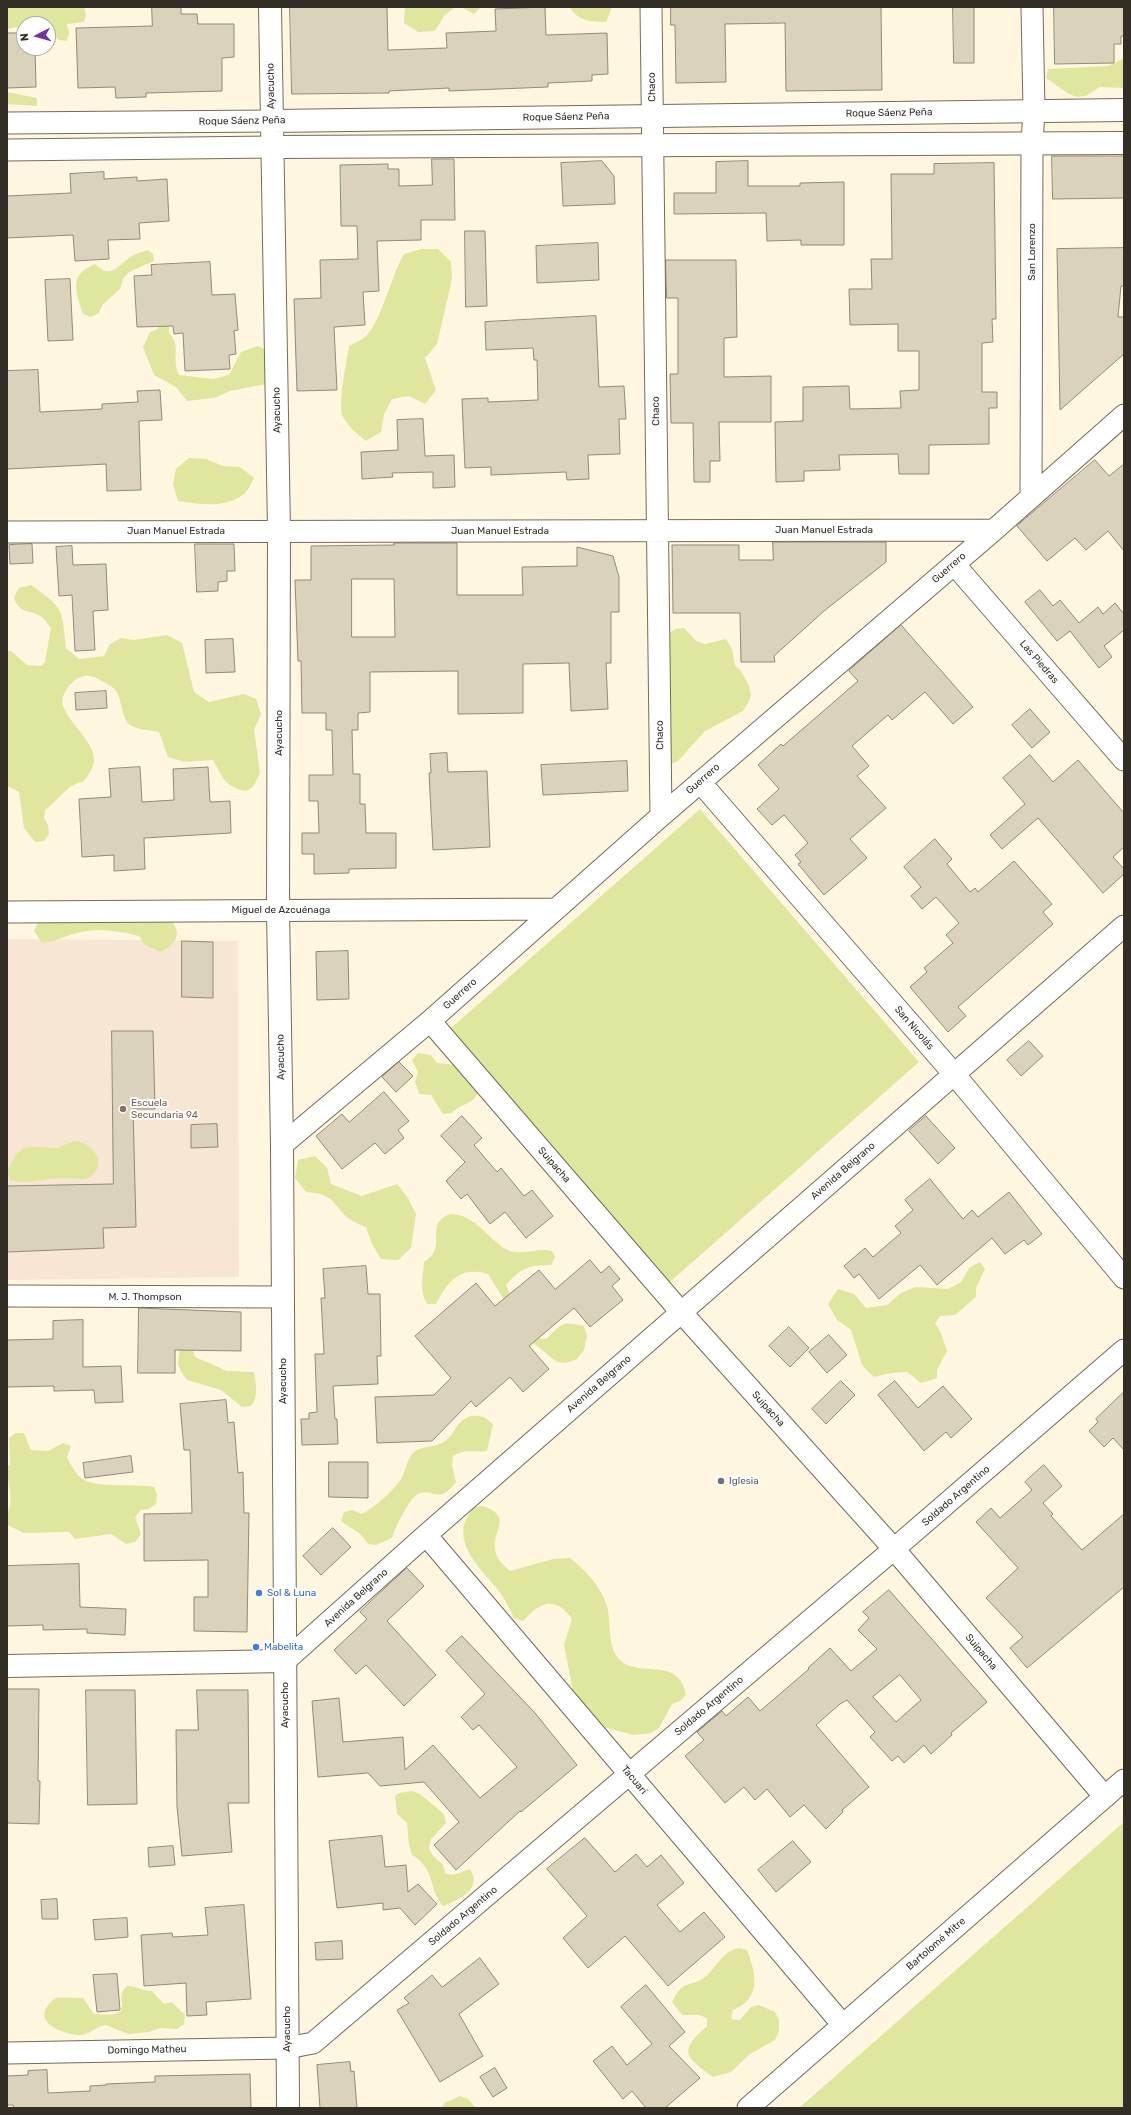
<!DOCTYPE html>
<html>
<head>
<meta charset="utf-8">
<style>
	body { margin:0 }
	#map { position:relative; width:1131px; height:2115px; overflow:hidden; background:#fff6e0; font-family:Rubik,sans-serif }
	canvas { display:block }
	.frame { position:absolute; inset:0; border:8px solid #322e26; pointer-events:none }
	.north { position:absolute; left:16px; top:16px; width:40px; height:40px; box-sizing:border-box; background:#fff; border:1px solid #adaba8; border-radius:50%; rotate:264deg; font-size:11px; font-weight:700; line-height:16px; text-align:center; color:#322e26 }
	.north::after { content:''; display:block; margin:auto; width:14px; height:18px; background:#6e34aa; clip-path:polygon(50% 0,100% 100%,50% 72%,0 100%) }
</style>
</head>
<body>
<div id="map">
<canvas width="1131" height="2115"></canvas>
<div class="frame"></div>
<div class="north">N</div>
</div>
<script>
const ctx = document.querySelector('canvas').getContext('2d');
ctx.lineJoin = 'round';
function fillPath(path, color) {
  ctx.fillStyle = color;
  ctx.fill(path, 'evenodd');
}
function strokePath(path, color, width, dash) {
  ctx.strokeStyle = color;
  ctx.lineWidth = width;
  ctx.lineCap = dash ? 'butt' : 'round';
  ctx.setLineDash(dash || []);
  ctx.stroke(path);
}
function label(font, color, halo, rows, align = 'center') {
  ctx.font = font + ' Rubik,sans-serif';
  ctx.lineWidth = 4;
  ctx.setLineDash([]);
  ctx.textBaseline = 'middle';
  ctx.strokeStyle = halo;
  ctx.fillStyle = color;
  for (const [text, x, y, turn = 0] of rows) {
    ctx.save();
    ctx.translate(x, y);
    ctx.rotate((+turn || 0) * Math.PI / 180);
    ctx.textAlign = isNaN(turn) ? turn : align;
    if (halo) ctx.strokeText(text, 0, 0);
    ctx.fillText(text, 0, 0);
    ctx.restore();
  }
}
const education = new Path2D(`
	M7,939L238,941L239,1277L7,1280Z`);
const green = new Path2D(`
	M7,7H84L86,15L84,22L67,24L69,33L67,41L59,40L48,31V24H24V26L7,29Z
	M405,7H455L444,16L435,31L418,32L404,23Z
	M461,7H481L474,14Z
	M570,7H612L606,22C592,22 577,21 570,7Z
	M1124,58V88L1100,87L1086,96L1077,97L1069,94L1046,78L1048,69L1109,66Z
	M7,92L37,98V106L7,104Z
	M421,249H438L451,262L452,279L437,344L425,358L436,390L425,404L409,396L392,399L384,414L381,432L366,441C357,434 349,427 343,417C337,407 347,360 349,346C354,343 361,341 366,336C382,320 391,276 404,254Z
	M148,250L153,254L154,261L129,272L123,279L120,289L103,304L99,313L91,317L83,314C76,292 68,275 95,264C110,279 116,268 130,257C134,254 142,252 148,250Z
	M159,320L169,324V333C182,347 171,358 179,375L213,379L229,375L241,352L258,346L266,350V384L230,391L214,398L187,401L176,387L154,375L143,347L150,332L158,329Z
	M189,458L206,459L223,466L240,467L254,478C251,483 248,491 244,494C225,509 200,504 178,501L173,484L176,469Z
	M31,585C64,608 62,609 66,648L79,659L104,656L110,644L121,638L134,640L167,635L182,643L194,692L209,702L244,694L256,699L261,714L254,730L260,773L253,787L246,791C226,788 222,777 213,760L185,762L168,757L159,732C151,730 139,730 132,726C118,718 125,696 112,687C106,683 96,677 90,676C76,673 59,693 63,706C70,724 92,740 94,758C95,766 88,776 83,782C68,783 58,801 45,810L44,818L48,825L49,834L44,841L35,842L24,828L19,792L7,786V651H11L27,665L41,666L45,662L51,628C48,625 46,620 43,618C32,609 17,614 14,597L19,588Z
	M684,628L696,641L705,644L726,639L732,649L735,665L741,671L749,686L751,695L748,703L743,711L705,731L677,762L667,764L668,634L675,629Z
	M700,809L919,1062L670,1282L450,1029Z
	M45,917L170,919C183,932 176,946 160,952L144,944L139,936C121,931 99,928 81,932C67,935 56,942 42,943L34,931L38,922Z
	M418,1053L431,1055L437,1063L459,1065L478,1091C475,1105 460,1103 452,1113L443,1114L431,1095L419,1094L415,1081L418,1072L412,1060Z
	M74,1141C92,1142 109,1164 90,1177C82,1182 71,1177 62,1178C45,1178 27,1185 10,1180L7,1171L16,1155L22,1149L31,1147L58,1148Z
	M315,1156L327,1168L331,1184L362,1196L397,1184L408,1198L416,1214L411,1248L398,1260L381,1259L372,1244L366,1227C361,1225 353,1222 349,1219C330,1202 335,1194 306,1192L295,1178L298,1160Z
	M450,1214C474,1214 486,1236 504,1248C520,1258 536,1247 552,1251L555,1257L551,1265C528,1265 521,1268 506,1285L517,1310L538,1338L546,1339C562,1325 559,1320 584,1326L587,1336L584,1350L577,1359L566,1363L557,1362L528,1339L488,1274C460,1266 448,1281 436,1304H427C419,1291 423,1277 424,1262C450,1246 422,1225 450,1214Z
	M980,1262L985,1269L976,1288V1297L955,1315L940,1316L935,1323L941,1333L947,1351L937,1370V1378L921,1383L907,1372L891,1373L874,1377L862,1365L851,1330L837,1320L828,1304L838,1289L854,1294L866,1308L887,1305L901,1293L915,1287L948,1289L961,1282L970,1267Z
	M181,1336L190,1342L195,1357L227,1371L254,1372C256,1385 259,1395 251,1406L242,1407L221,1390L187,1380L181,1372L178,1364Z
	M471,1416C481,1415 487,1417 493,1425L487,1451C473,1453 466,1448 453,1456L452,1465L456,1482C438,1506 433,1487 418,1494C410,1497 394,1530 392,1538L376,1545L368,1544C360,1530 352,1530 341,1521L344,1512L353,1510L361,1514C372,1510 397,1488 402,1477C406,1470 407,1458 414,1452C423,1445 436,1448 445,1441C457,1432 455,1421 471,1416Z
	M16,1433H24L31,1450L48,1451L63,1443L71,1446L67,1457C71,1464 74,1472 81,1478C94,1489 136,1483 154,1487L157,1495L156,1504L149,1509L141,1510L135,1517L141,1534L135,1542L126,1544L111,1534L75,1539L69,1532L24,1533L9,1526C4,1519 9,1512 10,1504C12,1493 7,1480 7,1468L10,1464L9,1438Z
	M483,1506C514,1517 492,1530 495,1549C496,1559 503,1565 510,1571L553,1559L570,1558C586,1571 600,1585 607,1606C612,1624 606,1647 621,1661C641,1678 679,1656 686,1695L680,1701L672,1704L659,1728L651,1733L634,1735L599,1726L580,1708L573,1691L564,1645L572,1619C555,1595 540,1602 523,1621L514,1618C510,1610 506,1601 501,1594C482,1568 445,1541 474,1507Z
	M412,1791L420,1794L444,1814L446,1823L431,1839L429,1848L433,1856L443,1864L445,1873C454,1878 461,1871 470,1869C483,1889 459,1900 443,1906C428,1889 436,1869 412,1855L409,1845L407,1823L397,1814L395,1796L399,1793Z
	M1124,1822V2108H799Z
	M738,1948L747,1950C756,1974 762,1998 733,2010L731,2019L740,2020L751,2007L759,2005L775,2012L779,2020V2031L775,2040L750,2054L731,2072L713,2077C685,2057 678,2051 707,2026V2018L699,2015H682L672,2002C684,1977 690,1989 705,1977C718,1966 721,1953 738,1948Z
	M127,1986C136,1986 142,1991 152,1991L164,2004L172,2002L185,2015L184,2024L177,2029L160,2028L149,2032L128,2034L106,2025C96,2026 89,2036 77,2035C65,2034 35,2024 47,2007C49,2004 52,2000 56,1998C61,1997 77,1998 83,1998L94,2014C142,2018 110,2001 127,1986Z
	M460,2096L468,2099L476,2108H442L444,2103Z`);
const building = new Path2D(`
	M152,7H181V14H197L198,24H234V57L222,58V91L146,93V97L116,98L115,87L78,88L76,28L152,26Z
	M290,7H387L388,50L447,48L446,33L496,31L495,9L545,7L546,35L607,33L608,74L592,75V81L548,83V87L449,91V88L389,91V93L292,94Z
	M671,7H881L882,90L786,91L785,23L725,24L726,82L676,83L675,25H671Z
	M953,7H974V63H954Z
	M1054,7H1124V36H1121V44H1114V63L1055,64Z
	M7,33H24V48H35L36,87L8,88Z
	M1052,156H1124V198L1053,199Z
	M432,159H454L455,220H421V240L377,241L379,291L363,292L365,325L334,327L337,390L297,391L294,299L321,298L320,260L358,259L357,226H341L340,165L388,164V169H399V186L432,185Z
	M602,161L614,176L615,204L563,206L561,163Z
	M748,161V186H800V183L844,182V245H801V240L767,241L766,213L674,214V193H716V162Z
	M994,163L996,319H992L993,342L982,343V392H997V408H989V444L929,445V474H899L898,454L839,455L840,470L804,471V481L776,482L775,422L803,421V387L849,386L850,409L901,408L900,391L919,390V351H898V324L850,325L849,289H872L871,259H892L891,174H934V164Z
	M104,172V179L137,177V181L167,179L169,221L139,223L140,239L108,240L109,259L75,261L73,235L7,238V196L71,193L70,174Z
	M465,231H485L487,306L466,307Z
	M598,243L599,280L537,283L536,246Z
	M1124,248V286H1121L1118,317H1124V354L1060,410L1057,249Z
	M666,260H736L737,337L724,338V377L771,376V422H719L720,461H710V482H694L693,423H671L670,374H678V298H667Z
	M210,262L212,295L235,294L238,330L234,331L236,354L229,355L230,369L185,371L183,333L174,334L173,326L137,327L134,276L152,275L151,265Z
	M70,279L73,340L48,341L45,280Z
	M596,316L599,387L624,386L626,419H619L620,454L588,455L589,479L567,480L566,472L491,475V467L465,468L462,399L488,398V402L538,400L537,360H534L533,348L486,350L485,322Z
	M38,370L40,412L102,409V404L138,402L137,391L160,390L162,420L139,421L141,490L107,491L106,464L7,469V371Z
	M423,419L425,456L454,455L455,487L433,488V472L392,473L393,477L362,479L361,452L398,450L397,420Z
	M1095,460L1109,476L1124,464V551L1108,531L1086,550L1075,538L1047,561L1017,526Z
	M773,542H886V562L824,611L774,656L775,662H741L740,613H673L672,545H739V560H773Z
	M394,543H457V595H523L522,567L577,566V547L613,556L619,577V612H611V663H606L608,709L571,711L569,663L523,664V713L458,714V671L370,672V712L358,713V730H352L353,774H360V804H365L366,833H396V868L349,869V873L314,874V854H302V833H319L318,801H309V775H333L332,730H326V713H302L301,661H298L295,580H311V546L394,545ZM352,579H394L395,637H352Z
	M32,544L33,563L10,564L9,545Z
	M195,544H234L235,571H227V581L218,582V591L197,592Z
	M72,546L73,565L106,564L108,610L93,611L95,650L75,651L72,595L59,596L56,547Z
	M1040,590L1053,606L1060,600L1079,623L1098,607L1103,614L1115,603L1124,614V630L1104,646L1112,657L1099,668L1070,631L1057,641L1025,602Z
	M901,625L973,707L953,724L925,692L892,720L888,715L852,746L869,766L857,776L886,808L850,839L867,858L824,895L798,864L801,862L795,855L808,843L784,815L772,825L757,809L779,789L758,765L781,744L783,746L858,681L849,671Z
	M233,639L235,672L206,673L205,640Z
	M106,691L107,708L76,710L75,693Z
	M1030,709L1050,732L1032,748L1012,725Z
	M447,753L448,772L487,771L490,847L433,850L429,773H431L430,754Z
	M1030,755L1053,782L1078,760L1124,813V847L1113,857L1124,869V874L1103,893L1038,818L1002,849L990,835L1025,804L1003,778Z
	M627,761L628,791L543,795L541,765Z
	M140,767L142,802L174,800L173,769L208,767L210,802L230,801L231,833L144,838L145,869L114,871V855L82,857L79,799L111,797L109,769Z
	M935,839L952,859L947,864L970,892L975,888L978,892L1014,861L1052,904L1043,912L1053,924L958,1007L966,1016L948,1032L910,987L927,972L924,968L953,943L946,935L959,923L936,897L922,909L911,896L921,887L904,867Z
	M182,941L213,942V998L182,997Z
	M348,951L349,999L317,1000L316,952Z
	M112,1031H153L155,1109H133L136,1227L103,1228L104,1248L7,1252V1186L113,1184Z
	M1029,1041L1043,1056L1021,1076L1007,1060Z
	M399,1062L413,1076L396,1092L382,1077Z
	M384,1092L409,1121L398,1130L404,1138L385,1154L375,1143L342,1169L316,1136L342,1114L349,1122Z
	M462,1116L482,1138L474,1145L497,1172L501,1168L524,1196L532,1190L553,1216L526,1238L505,1212L490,1224L467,1194L461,1199L446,1181L465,1162L441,1136Z
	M926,1116L955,1148L938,1164L909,1131Z
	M217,1124L218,1147L191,1148V1125Z
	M930,1179L963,1219L972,1210L978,1217L1009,1192L1042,1234L1028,1245L1024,1240L1005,1254L992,1238L937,1285L920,1265L879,1299L859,1274L854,1278L844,1266L865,1248L873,1257L901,1233L895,1226L913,1210L905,1200Z
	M590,1260L601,1273L609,1266L620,1279L612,1286L623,1300L590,1327L574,1308L529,1346L549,1369L523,1392L510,1377L476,1407L471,1401L432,1441L377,1443L375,1397L434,1395L451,1378L415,1336L476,1283L495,1306L539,1270L555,1289Z
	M366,1266L368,1294H380L381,1356H377L378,1384L333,1386L335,1419H337L338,1444L302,1445L301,1419H309V1413L317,1412L315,1354H324L321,1298H325L323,1269Z
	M139,1308L241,1312V1351L175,1350V1373H138Z
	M83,1320V1367L121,1366L123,1402L95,1403L94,1390L54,1391V1386L7,1387V1340L53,1339V1321Z
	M789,1327L809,1348L790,1367L769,1346Z
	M829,1335L847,1355L827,1373L809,1352Z
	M841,1381L855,1395L826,1424L812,1409Z
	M895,1381L918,1408L943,1386L972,1419L951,1438L946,1432L924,1451L878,1395Z
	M1124,1392V1450L1113,1438L1104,1447L1089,1431L1098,1422L1096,1419Z
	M226,1400L228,1423L234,1422L238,1473L243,1472L244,1513H249L247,1632L194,1631V1597H208V1560L144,1561V1514L192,1513L190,1450H184L180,1404Z
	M131,1456L133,1472L85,1478L83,1463Z
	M329,1462H368V1498L329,1497Z
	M1044,1465L1062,1486L1043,1503L1053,1514L1051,1516L1082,1550L1124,1514V1587L1027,1668L1010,1648L1023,1637L986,1598L1018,1568L976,1522L991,1508L1000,1518L1032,1490L1025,1482Z
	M333,1528L351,1547L321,1575L303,1556Z
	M79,1564L80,1607L126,1609L125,1635L87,1633V1629L43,1630V1625L7,1626V1566Z
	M407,1568L424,1586L387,1621L436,1675L404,1706L366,1665L356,1674L334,1650L367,1619L360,1612Z
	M889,1590L987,1702L951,1733L952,1735L931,1754L924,1745L904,1763L898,1756L892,1761L870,1737L875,1732L847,1700L840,1704L816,1725L869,1787L842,1810L843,1812L826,1829L804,1805L790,1817L767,1789L755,1800L744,1787L725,1803L685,1756L704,1740L697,1732L722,1711L726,1716L748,1697L760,1711L809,1669L808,1668L830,1648L851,1671L877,1649L858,1630L869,1618L863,1612ZM900,1675L921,1700L896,1722L873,1697Z
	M462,1636L535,1713L577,1765L521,1812L520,1811L456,1870L434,1845L459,1822L424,1782L380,1786L368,1773L318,1777L312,1701L339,1698L343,1742L403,1737L405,1770L433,1745L480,1798L517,1767L479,1725L473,1730L461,1717L485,1694L446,1651Z
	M7,1689H39L38,1781H40L39,1824L7,1823Z
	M86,1690H135L137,1804L88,1805Z
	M197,1690H248L249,1803H228L232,1852L182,1856L177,1807L176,1730H198Z
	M382,1836L385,1867L406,1865L408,1892L418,1884L437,1904L415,1925L400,1908L383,1910V1903L337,1908L329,1841Z
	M585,1838L615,1872L636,1854L647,1867L661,1855L684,1883L657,1905L680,1932L704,1912L725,1937L668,1986L625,1936L588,1968L563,1938L587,1916L547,1869Z
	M793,1841L811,1862L776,1892L758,1870Z
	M173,1846L175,1865L149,1867L148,1848Z
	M57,1899L58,1919H42L41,1900Z
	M244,1905L251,1999L206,2002L207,2015L187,2016L186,1983L144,1986L141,1935L172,1933L173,1937L208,1935L205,1908Z
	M127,1918L128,1937L95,1940L93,1920Z
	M342,1941L343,1959L316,1960L315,1943Z
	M480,1958L499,1984L459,2014L483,2056L440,2082L397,2010L409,2003L404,1998L432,1975L442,1987Z
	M117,1974L120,2010L97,2012L93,1975Z
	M646,1985L685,2032L669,2046L700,2078L665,2108H646L632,2091L623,2099L593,2061L612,2046L627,2065L652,2044L621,2007Z
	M350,2062L351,2072L354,2071L357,2108H320L317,2065Z
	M495,2068L507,2088L493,2097L480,2077Z
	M47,2070L48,2093L90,2091V2086L106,2085V2084L155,2082V2076L250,2074L251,2108H14L13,2105H7V2076L28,2075V2071Z`);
const street = new Path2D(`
	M651,7L661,816
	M7,123L272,121
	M7,150L273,147
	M1031,497L1032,143L1034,111L1032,7
	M7,532L994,530
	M954,564L1124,760
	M700,782L954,1074L1124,1278
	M7,912L556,909
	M430,1021L681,1312L894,1549L1105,1797
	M282,1145L430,1021L661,816L994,530L1124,415
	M7,1296L283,1297
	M426,1535L843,2025
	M285,1661L426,1535L1124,926
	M7,2053L287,2048L313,2043L894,1549L1124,1350
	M748,2108L1124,1780`);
const secondary = new Path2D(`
	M270,7L279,531L278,910L282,1145L288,2108
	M272,121L1124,110
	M273,147L1124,143
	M7,1666L285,1661`);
const markers = [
	[123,1109,4,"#8d6e63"],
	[721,1481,4,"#6b7280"],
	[259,1593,4,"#3f7fe0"],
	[256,1647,4,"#3f7fe0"]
];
const streetNames = [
	["Ayacucho",271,86,-91],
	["Chaco",652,87,-91],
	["Roque Sáenz Peña",889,113,-1],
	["Roque Sáenz Peña",566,117,-1],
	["Roque Sáenz Peña",242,121,-1],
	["San Lorenzo",1032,252,-90],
	["Ayacucho",277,410,-91],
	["Chaco",656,411,-91],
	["Juan Manuel Estrada",824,530],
	["Juan Manuel Estrada",176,531],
	["Juan Manuel Estrada",500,531],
	["Guerrero",949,568,-41],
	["Las Piedras",1039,662,49],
	["Ayacucho",279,733,-90],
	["Chaco",660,735,-91],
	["Guerrero",703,779,-41],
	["Miguel de Azcuénaga",281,910],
	["Guerrero",460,994,-42],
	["San Nicolás",914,1028,49],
	["Ayacucho",281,1057,-91],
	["Suipacha",554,1165,49],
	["Avenida Belgrano",843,1171,-41],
	["M. J. Thompson",145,1297],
	["Ayacucho",283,1381,-90],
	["Avenida Belgrano",599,1384,-41],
	["Suipacha",768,1409,48],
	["Soldado Argentino",956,1496,-41],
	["Avenida Belgrano",356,1598,-42],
	["Suipacha",981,1652,50],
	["Ayacucho",285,1705,-90],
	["Soldado Argentino",709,1706,-40],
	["Tacuarí",634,1780,50],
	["Soldado Argentino",463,1916,-40],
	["Bartolomé Mitre",936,1944,-41],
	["Ayacucho",287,2029,-90],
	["Domingo Matheu",147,2050,-1]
];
const educationNames = [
	["Escuela",131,1103],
	["Secundaria 94",131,1115]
];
const worshipNames = [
	["Iglesia",729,1481]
];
const shopNames = [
	["Sol & Luna",267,1593],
	["Mabelita",264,1647]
];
fillPath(education, '#f6e6d3');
fillPath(green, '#dfe79e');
fillPath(building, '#dbd2bc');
strokePath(building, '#928a76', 1);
strokePath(street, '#736c58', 23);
strokePath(secondary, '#736c58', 24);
strokePath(street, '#fff', 21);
strokePath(secondary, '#fff', 22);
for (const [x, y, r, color] of markers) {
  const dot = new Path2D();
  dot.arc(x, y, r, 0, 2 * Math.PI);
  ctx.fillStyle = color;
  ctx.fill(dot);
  strokePath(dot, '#fff', 1.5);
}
label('10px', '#322e26', '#fff', streetNames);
label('10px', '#785e54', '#fff', educationNames, 'left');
label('10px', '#5b616d', '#fff', worshipNames, 'left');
label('10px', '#366cbe', '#fff', shopNames, 'left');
</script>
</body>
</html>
